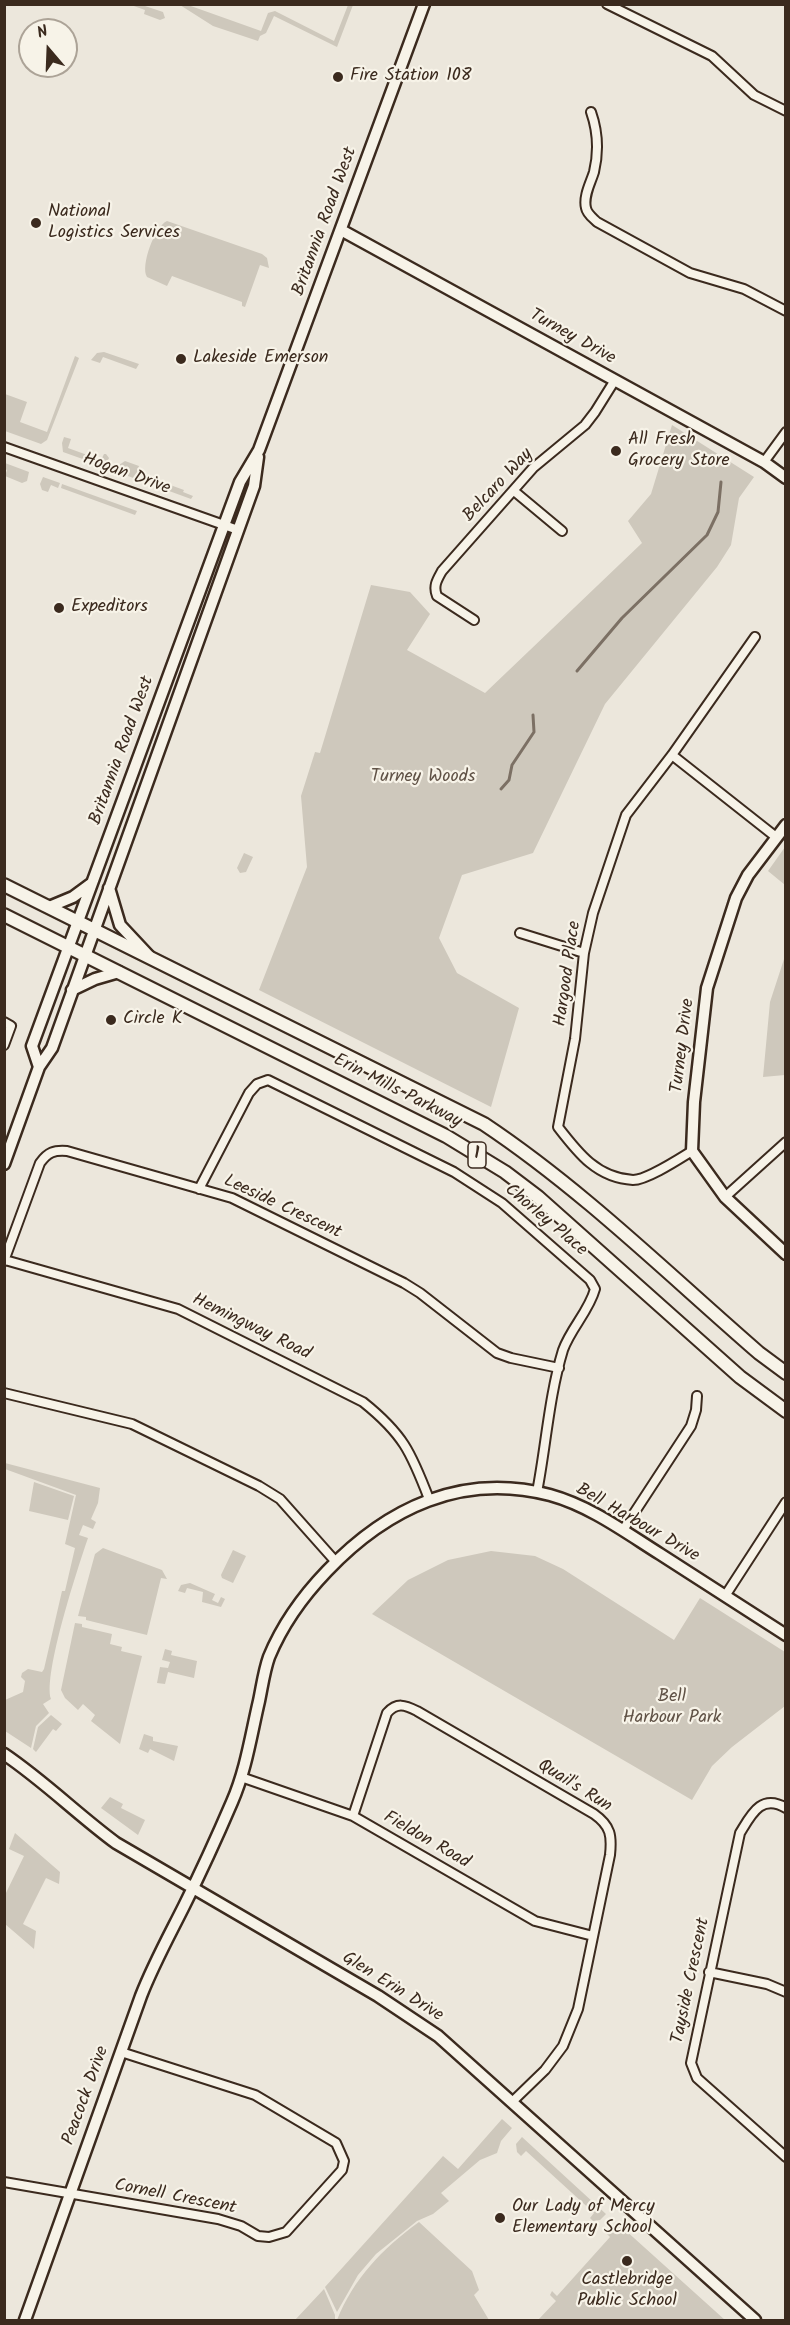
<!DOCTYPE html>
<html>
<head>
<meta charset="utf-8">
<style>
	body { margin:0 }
	#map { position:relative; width:790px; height:2325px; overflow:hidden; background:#ece7dc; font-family:Kalam,sans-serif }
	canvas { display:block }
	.frame { position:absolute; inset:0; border:6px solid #3b2a1e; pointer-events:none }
	.north { position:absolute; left:18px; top:18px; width:60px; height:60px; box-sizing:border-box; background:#f7f3e8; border:2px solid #aca397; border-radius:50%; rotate:341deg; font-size:16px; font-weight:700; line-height:24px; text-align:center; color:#3b2a1e }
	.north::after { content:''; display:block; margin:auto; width:21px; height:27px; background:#3b2a1e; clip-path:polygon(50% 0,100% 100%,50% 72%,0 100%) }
</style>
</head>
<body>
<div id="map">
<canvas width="790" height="2325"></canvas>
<div class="frame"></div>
<div class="north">N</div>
</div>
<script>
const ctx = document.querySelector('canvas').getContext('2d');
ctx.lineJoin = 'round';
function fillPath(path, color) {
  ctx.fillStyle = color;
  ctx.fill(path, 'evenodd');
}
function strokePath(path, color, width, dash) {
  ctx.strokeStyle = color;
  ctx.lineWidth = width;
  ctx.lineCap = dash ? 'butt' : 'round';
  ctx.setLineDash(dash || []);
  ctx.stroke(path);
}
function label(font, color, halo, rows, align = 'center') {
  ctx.font = font + ' Kalam,sans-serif';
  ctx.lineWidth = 4.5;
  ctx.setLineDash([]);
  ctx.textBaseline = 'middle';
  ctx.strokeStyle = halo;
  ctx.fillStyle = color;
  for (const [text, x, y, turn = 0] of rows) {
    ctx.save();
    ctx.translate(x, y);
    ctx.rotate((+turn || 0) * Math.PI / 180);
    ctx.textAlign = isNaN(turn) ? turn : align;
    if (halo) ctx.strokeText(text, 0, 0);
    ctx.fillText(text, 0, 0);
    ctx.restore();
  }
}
const green = new Path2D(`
	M131,5H142L163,12L165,18L160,20L144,14L145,10Z
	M180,5H188L261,31L268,13L275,11L334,41L348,5H353L337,47L274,16L266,33L260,36L258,41L213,26Z
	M167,221L262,254L267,258L269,268L260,265L245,307L242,306V302L172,276L167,286L147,277C140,266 155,226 167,221Z
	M104,352L139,364L136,369L103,357L100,363L91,360L97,353Z
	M75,356L79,358L47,440L41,444L5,431V394L27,402L20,422L47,432Z
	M672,425L754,477L739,498L731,545L717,567L605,704L533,853L462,875L439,938L457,973L519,1008L491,1107L259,990L307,867L301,796L315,752L320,753L371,585L410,592L430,614L407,650L485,693L642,543L628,521L651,494Z
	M64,437L71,439L68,448L101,460L104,454H106L109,458L105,467L63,452L62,443Z
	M125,461L139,466L137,473L184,490L183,492L193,496L191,499L117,472L119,465Z
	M5,463L29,472L27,481L22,483L5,476L7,470L5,469Z
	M43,477L60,483L58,488L51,485L48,492L42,490L40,484Z
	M62,484L137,511L135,515L61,488Z
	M785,847V885L768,871Z
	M244,853L253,857L246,872L240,873L237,868Z
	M785,956V1075L763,1077L770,1002Z
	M5,1463L100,1488L98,1503L91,1519L96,1522L93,1529L83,1525L79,1535L88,1538C78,1567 43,1674 51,1699L43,1704L49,1713L36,1726L31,1748L5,1731V1700L23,1692L25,1681L21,1677L22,1673L28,1669L42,1672L44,1669L62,1591H65L75,1548L65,1544L76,1495L5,1469Z
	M34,1482L74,1496L68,1520L29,1511Z
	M103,1548L162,1570L167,1579L161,1578L147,1635L86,1620V1617L78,1616L95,1554Z
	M233,1550L246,1556L233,1583L222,1578L221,1575Z
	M491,1551L535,1556L563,1569L674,1640L700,1598L785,1652V1706L732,1747L712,1766L692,1800L372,1614L408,1580L448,1560Z
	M190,1583L215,1594L212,1600L218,1603L221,1597L225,1599L221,1607L202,1602L203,1592L187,1588L185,1593L178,1591L181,1585Z
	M75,1623L82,1624V1627L112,1634L110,1644L122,1647L121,1651L142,1656L120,1744L91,1721L95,1715L83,1704L78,1710L65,1698L61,1690Z
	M165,1649L172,1651L171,1655L197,1661L194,1678L168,1672L165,1684L157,1683L160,1667L168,1668L170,1662L162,1660Z
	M51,1715L62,1724L56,1731L53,1729L36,1752L33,1749L38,1727Z
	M144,1734L153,1737V1741L178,1746L174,1761L150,1749L148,1753L139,1749Z
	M110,1797L123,1804L121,1808L145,1820L138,1835L101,1808Z
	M15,1833L60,1872L59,1884L46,1878L23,1924L36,1931L34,1949L5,1924V1895L24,1856L9,1849Z
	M502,2119L512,2128L501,2141L497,2153L480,2160L441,2193L449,2201L433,2214L417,2221L376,2254L358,2275L337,2312L325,2287L443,2156L458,2169Z
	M522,2137L606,2214L600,2220L593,2221L590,2218L594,2213L526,2151L521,2156L517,2152L516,2144Z
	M419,2222L472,2271L479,2290L474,2295L489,2320H337C354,2278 382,2249 419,2222Z
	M616,2222L624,2229L725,2320H538L556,2301L550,2295L552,2291L557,2296L610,2237L606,2233Z
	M324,2289L335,2315V2320H295Z`);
const stream = new Path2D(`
	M577,671L622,618L707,535L718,512L721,482
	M501,789L509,780L512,765L534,732L533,715`);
const street = new Path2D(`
	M607,4L712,56L754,95L786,111
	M591,112C598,132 599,151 594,172C591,182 583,196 586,208C587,214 593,218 597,222L690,273L744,289L786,311
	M4,447L238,530
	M764,462L786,432
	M514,491L562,531
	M474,620L437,596C433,586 437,580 442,571L533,468L585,425L595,412L615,380
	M672,755L776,837
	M520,933L584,953
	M4,1022L11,1026L4,1045
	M692,1151C679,1159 647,1180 633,1180C597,1178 578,1153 558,1127L575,1039L584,953L593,913L626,815L672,755L755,637
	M199,1189L249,1093L257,1084L268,1080L454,1172L502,1203L590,1280L595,1289C589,1311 571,1328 563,1350C549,1396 546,1446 537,1492
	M725,1197L786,1142
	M5,1260L178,1309L363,1402C403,1434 411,1452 429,1499
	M4,1261L40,1163C48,1152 54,1150 67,1151L232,1198L404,1283L420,1293L497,1353L511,1358L559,1368
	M4,1393L132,1424L259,1486L280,1499L336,1562
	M623,1530L691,1426L696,1410L697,1396
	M725,1596L786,1502
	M241,1777L353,1816L535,1921L593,1936
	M786,1808C761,1793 751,1815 740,1833L691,2063L697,2078L786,2157
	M353,1816L387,1713C397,1702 405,1705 417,1711L594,1814C611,1826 612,1836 610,1855L578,2009L563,2046L545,2070L513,2101
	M709,1972L767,1984L786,1992
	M4,2182L218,2219L241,2226L258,2236L269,2237L286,2232L342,2170L344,2161L336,2143L255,2095L121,2052`);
const secondary = new Path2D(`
	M341,230L764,462L786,478
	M786,825L748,875L736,898L707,988L694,1102L692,1151L725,1197L786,1254
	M109,888L120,925L149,956
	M49,907L73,897L92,883
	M72,990L95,979L119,972
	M39,1067L32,1046L240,482L259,450L424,4
	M4,1164L39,1067L52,1048L254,486L258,457
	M4,1754C44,1781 78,1815 116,1843L378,1996L438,2036L755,2320
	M25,2320L141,1996C153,1965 169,1936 184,1906C201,1872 217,1837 232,1802C246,1770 251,1735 259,1701C262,1687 264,1671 269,1657C283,1623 302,1597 327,1571C387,1508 462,1472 550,1495C590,1506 625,1532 660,1554C702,1581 744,1608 786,1635`);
const primary = new Path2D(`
	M4,885L484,1124C583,1190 669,1275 759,1353L786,1373
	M4,915L446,1136L505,1172L538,1197L740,1377L786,1411`);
const markers = [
	[338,77,6,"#3b2a1e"],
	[36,223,6,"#3b2a1e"],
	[181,359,6,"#3b2a1e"],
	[616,451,6,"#3b2a1e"],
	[59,608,6,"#3b2a1e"],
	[111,1020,6,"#3b2a1e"],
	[500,2218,6,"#3b2a1e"],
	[627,2261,6,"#3b2a1e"]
];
const shields = [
	[477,1155,18]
];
const shieldNames = [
	["1",477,1155]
];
const poiNames = [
	["Fire Station 108",350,77],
	["National",48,213],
	["Logistics Services",48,234],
	["Lakeside Emerson",193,359],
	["All Fresh",628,441],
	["Grocery Store",628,462],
	["Expeditors",71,608],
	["Circle K",123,1020],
	["Our Lady of Mercy",512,2208],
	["Elementary School",512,2229],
	["Castlebridge",627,2281,"center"],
	["Public School",627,2302,"center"]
];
const streetNames = [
	["Britannia Road West",326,222,-70],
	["Turney Drive",572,338,29],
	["Hogan Drive",126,475,20],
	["Belcaro Way",499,486,-47],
	["Britannia Road West",123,751,-70],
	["Hargood Place",569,974,-82],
	["Turney Drive",684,1046,-83],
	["Erin Mills Parkway",397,1092,27],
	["Leeside Crescent",282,1208,25],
	["Chorley Place",545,1221,40],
	["Hemingway Road",251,1328,26],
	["Bell Harbour Drive",637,1524,30],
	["Quail's Run",574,1787,32],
	["Fieldon Road",426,1841,30],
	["Tayside Crescent",692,1981,-78],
	["Glen Erin Drive",392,1988,32],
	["Peacock Drive",87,2096,-70],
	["Cornell Crescent",175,2198,11]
];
const parkNames = [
	["Turney Woods",423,778],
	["Bell",672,1698],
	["Harbour Park",672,1719]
];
fillPath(green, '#cec8bc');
strokePath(stream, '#7c7064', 3);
strokePath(street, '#3b2a1e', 12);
strokePath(secondary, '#3b2a1e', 15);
strokePath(primary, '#3b2a1e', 16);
strokePath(street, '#f7f3e8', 8);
strokePath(secondary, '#f7f3e8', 10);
strokePath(primary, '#f7f3e8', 12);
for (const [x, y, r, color] of markers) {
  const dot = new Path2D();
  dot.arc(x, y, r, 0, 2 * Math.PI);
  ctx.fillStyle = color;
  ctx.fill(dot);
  strokePath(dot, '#f7f3e8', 2);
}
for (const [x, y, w] of shields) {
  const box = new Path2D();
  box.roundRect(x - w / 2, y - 13, w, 26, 4.5);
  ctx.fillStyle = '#f7f3e8';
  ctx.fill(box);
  strokePath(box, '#3b2a1e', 1.5);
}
label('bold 16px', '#3b2a1e', null, shieldNames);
label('18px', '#3b2a1e', '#f7f3e8', poiNames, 'left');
label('18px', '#3b2a1e', '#f7f3e8', streetNames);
label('18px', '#605246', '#f7f3e8', parkNames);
</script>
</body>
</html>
